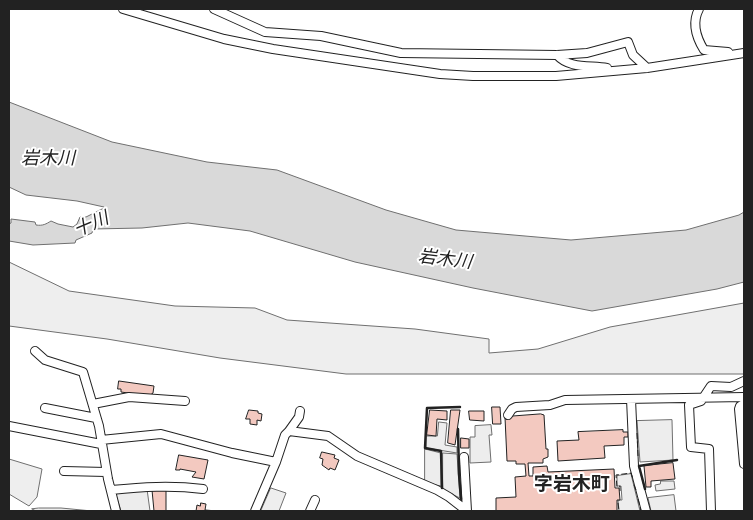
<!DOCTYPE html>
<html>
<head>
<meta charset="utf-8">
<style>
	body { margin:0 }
	#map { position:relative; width:753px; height:520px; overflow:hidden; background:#fff; font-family:Lato,sans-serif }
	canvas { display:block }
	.frame { position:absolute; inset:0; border:10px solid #222; pointer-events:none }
</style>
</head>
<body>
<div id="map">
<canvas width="753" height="520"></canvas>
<div class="frame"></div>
</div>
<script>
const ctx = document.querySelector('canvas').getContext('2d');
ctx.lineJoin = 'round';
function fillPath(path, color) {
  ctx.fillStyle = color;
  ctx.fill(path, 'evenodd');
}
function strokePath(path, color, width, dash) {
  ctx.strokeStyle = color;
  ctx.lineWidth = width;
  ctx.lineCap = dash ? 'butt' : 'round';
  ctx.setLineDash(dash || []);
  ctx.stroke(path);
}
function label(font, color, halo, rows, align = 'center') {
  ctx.font = font + ' Lato,"Noto Sans JP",sans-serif';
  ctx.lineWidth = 4;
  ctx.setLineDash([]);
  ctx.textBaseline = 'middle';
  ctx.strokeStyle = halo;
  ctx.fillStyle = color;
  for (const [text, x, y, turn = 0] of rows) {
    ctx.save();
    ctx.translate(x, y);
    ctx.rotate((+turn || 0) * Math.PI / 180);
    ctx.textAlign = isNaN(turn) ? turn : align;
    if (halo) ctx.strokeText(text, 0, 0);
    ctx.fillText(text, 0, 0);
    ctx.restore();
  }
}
const green = new Path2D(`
	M9,262L69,291L175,306L255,308L287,320L415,329L489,339V353L538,349L610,327L744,303V374H346L220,358L107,339L9,326Z
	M9,459L42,469L37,497L29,506L9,494Z
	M271,488L286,493L279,511H261Z`);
const parking = new Path2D(`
	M672,420L673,460L640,462L637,421Z
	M439,422L447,423L445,445L457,447V453L426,448V436H437Z
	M491,425L492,435H489L491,462L470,463V437H475V426Z
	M425,449L441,453V486L425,483Z
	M443,453L457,454L460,498L443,490Z
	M631,474L640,511H619L618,500H622L621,486H617V476Z
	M661,481H674L675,489L656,491L655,485L660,484Z
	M147,489L150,511H121L115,492Z
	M674,495L676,511H651L648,498Z
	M39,508H61L92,511H36L32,509Z`);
const water = new Path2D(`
	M9,102L112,142L207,162L277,170L386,210L456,230L571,240L686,230L739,215L744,212V282L717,289L592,311L473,288L355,262L250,231L188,223L142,228L93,229L92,233L76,240L75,243L33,245L9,241V224L11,223V219L35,222L36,225C43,226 46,224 51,221L58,224L73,227L77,224L80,217H86L104,208V207L77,201L26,195L9,187Z`);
const building = new Path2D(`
	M119,381L154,386L153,393L149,396L121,392V389H118Z
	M492,407H500L501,424H493Z
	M249,410L258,411V413L262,414L261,421L257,420V425L250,424V419H246Z
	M430,410L447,411V420L437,419L436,436L427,435Z
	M451,410H460L455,445L448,443Z
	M469,411H484V421L470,420Z
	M541,414L544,415L546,449H548V457L543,459V463H528L529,476H533V467L547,466L548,472L614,469L615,488H619L620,500H617V511H496V498L516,497L515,477L526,476L525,464H516V461H507L505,417Z
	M623,430V432H628V437H624V445L604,446L605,458L558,461L557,441L579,440L578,432Z
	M461,438L469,439V448H461Z
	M322,452L335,455L334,458L339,460L335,470L330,468L329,470L322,465L323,459L320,458Z
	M179,455L208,460L204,479L192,477L196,472L180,469V470H176Z
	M673,463L675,479L651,481V487H646L644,466Z
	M166,489V511H154L152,490Z
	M201,503L206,504L205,510L217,511H196L197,505L200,506Z`);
const minor = new Path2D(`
	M123,9L224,39L273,49L440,74L473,76H556L647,68L744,53
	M214,9L265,32L321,36L401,53L557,55L587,53L628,42L633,55L647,68
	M699,9C692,22 696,37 704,50L728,52
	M557,55C569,69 591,65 607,68
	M35,351L45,360L83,372L99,426L108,479L116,511
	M631,399L634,466L646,511
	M93,404L129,397L185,401
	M744,404L740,406L739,409L744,464
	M45,408L96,418
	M508,415L512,409L516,407L550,405L565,400L744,397
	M9,426L101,444
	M289,431L299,417L300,411
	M101,440L161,434L232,453L276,462
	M464,457L467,511
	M64,471L106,472
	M111,490C142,487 171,485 203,489
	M255,511L276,462L285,435L289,431L328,436L357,456L437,490L449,497L467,511
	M310,511L315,500
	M711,511L709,449L691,447L689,405L701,401L711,386L731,387L744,381`);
const fence = new Path2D(`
	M637,433L638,456
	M634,485L636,490
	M620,491V486L617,487L616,475L631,473L633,479
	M638,499L641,511
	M618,503L619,511`);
const wall = new Path2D(`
	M458,429L459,474L461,499
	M442,488L441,451L425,448L427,408L460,407
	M645,489L639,466L677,460`);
const waterNames = [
	["岩木川",48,158],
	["十川",91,224,-23],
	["岩木川",445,259,7]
];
const quarterNames = [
	["字岩木町",572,484]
];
fillPath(green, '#eee');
strokePath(green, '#6f6f6f', 1);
fillPath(parking, '#ededed');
strokePath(parking, '#6f6f6f', 1);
fillPath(water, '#d9d9d9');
strokePath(water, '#6f6f6f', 1);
fillPath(building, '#f3c9c0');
strokePath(building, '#222', 1);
strokePath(minor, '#222', 10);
strokePath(minor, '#fff', 8);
strokePath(fence, '#222', 1, [6, 2.5]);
strokePath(wall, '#222', 2.5);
label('italic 18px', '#222', '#fff', waterNames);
label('bold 19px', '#222', '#fff', quarterNames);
</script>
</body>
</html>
